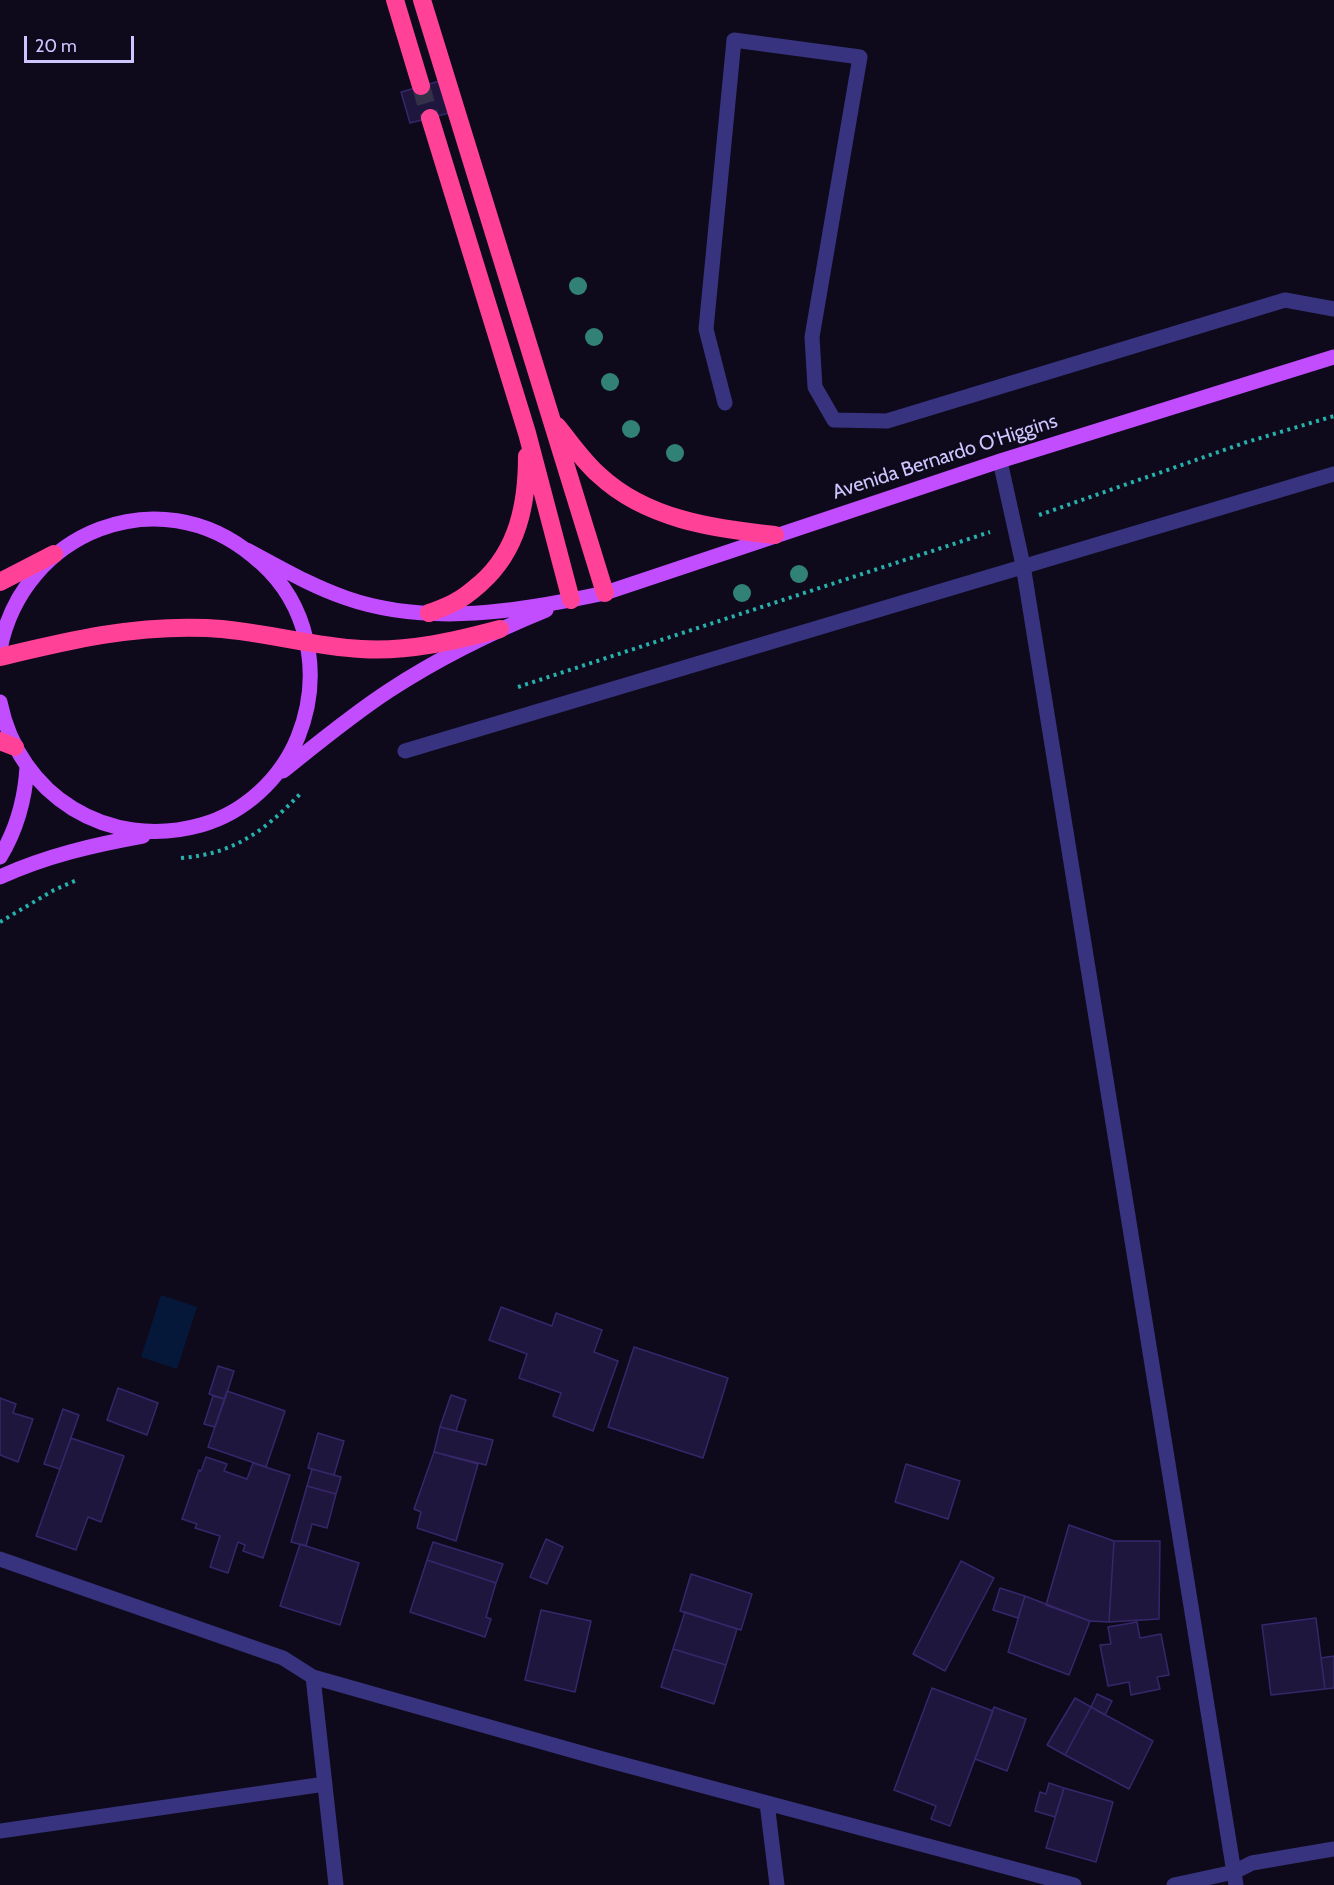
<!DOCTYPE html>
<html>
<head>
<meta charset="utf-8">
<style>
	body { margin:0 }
	#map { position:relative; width:1334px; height:1885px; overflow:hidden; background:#0e0a1c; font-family:Cabin,sans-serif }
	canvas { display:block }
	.scale { position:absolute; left:24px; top:36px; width:110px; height:27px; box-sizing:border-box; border:3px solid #cec6ff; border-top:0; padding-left:8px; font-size:18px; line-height:21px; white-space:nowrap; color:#cec6ff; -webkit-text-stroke:4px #0e0a1c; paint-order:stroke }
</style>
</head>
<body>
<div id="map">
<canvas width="1334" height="1885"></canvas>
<div class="scale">20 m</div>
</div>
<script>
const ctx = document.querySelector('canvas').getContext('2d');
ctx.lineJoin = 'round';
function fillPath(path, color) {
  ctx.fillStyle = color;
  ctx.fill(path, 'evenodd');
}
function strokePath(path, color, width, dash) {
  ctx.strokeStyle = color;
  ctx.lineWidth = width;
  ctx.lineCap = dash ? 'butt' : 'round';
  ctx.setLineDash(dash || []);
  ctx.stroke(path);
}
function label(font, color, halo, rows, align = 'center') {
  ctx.font = font + ' Cabin,sans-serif';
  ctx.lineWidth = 4.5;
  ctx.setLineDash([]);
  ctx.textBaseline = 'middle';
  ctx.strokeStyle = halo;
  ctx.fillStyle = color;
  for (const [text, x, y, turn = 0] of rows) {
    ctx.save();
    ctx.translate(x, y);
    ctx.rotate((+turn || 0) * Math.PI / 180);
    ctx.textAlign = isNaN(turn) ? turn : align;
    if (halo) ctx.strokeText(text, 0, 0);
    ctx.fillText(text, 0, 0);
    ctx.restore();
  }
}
const water = new Path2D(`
	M161,1295L197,1307L177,1369L141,1357Z`);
const building = new Path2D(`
	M440,81L449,113L410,123L401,92Z
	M501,1307L552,1326L556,1313L602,1330L594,1352L618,1361L593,1431L553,1416L561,1393L519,1378L527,1354L489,1340Z
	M634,1347L728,1378L703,1458L608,1427Z
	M218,1366L234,1371L225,1399L209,1394Z
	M118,1388L158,1403L147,1435L107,1420Z
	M227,1391L285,1411L266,1467L208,1447Z
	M451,1395L466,1400L456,1431L440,1427Z
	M213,1396L225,1399L215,1427L204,1424Z
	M0,1398L16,1404L13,1413L33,1419L18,1462L0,1455Z
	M63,1409L79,1415L60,1469L44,1464Z
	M440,1427L493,1440L486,1465L434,1452Z
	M318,1433L344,1441L334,1475L308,1468Z
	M71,1438L124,1456L101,1522L88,1517L76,1550L36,1536Z
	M434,1452L478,1464L456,1541L417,1528L421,1512L414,1509Z
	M206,1457L227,1464L224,1471L247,1479L253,1463L290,1475L263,1558L243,1551L245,1545L238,1542L228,1573L210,1567L220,1536L195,1528L197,1524L182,1519L199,1470L201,1471Z
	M906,1464L960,1481L948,1519L895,1502Z
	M312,1469L341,1477L336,1494L307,1486Z
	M307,1486L336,1494L327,1528L312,1524L306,1546L291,1542Z
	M1069,1525L1114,1541L1109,1622L1090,1621L1046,1605Z
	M546,1539L563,1547L547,1584L530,1577Z
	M1114,1541H1160L1159,1619L1109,1622Z
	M433,1542L503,1564L496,1583L427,1560Z
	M300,1544L359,1563L340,1625L280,1606Z
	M427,1560L496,1583L486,1617L491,1619L485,1637L410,1612Z
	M961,1561L994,1578L945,1671L913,1654Z
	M691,1574L752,1594L741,1630L680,1611Z
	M1000,1588L1025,1596L1018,1618L993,1610Z
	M1025,1596L1090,1621L1069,1675L1008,1652Z
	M541,1610L591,1621L575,1692L525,1680Z
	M685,1612L737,1629L726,1665L673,1649Z
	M1316,1618L1325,1689L1271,1695L1262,1625Z
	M1137,1622L1140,1638L1161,1634L1169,1675L1157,1677L1160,1689L1131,1695L1129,1682L1108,1686L1100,1645L1111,1644L1108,1627Z
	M673,1649L726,1665L714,1704L661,1687Z
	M1334,1656V1688L1325,1689L1321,1658Z
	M932,1688L993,1711L950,1826L931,1819L936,1806L894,1790Z
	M1097,1694L1112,1701L1105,1715L1091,1707Z
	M1075,1698L1091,1707L1065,1755L1047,1745Z
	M994,1707L1026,1719L1007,1771L975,1759Z
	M1091,1707L1153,1741L1129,1789L1065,1755Z
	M1049,1783L1064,1788L1055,1817L1035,1811L1040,1792L1046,1794Z
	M1064,1788L1113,1802L1096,1862L1046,1848Z`);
const motorwayTunnel = new Path2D(`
	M421,86L430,118`);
const path = new Path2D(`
	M1039,515L1247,442L1334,416
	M518,687L990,532
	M181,858C234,854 264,831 300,794
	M0,922L54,890L77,880`);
const service = new Path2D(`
	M725,403L706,329L734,40L860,57L812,337L815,387L834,420L887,421L1285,300L1334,309`);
const minor = new Path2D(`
	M1000,461L1023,565L1236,1885
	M405,751L1334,474
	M0,1559L283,1658L313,1677L599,1758L1074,1885
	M313,1677L336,1885
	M767,1803L777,1885
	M0,1831L325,1784
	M1174,1885L1234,1872L1252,1863L1334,1849`);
const primary = new Path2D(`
	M247,550C279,567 311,586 346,598C429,627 521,611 605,593L1000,461L1334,357
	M0,649C23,532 159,477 253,556C276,574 294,599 303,628C314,664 312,702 298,737C281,779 244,813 201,825C108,851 19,796 0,702
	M283,771C318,743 353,714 390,690C439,658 492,632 546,610
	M0,857C17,829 25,800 27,767
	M0,877C46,856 93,845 143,836`);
const motorway = new Path2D(`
	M395,0L421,86
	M422,0L605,593
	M430,118L527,433L571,600
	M557,426C571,443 583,461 599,475C646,519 714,529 775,535
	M0,582L54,554
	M429,613C437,610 446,607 455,602C464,598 473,590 481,583C518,550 527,504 527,456
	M0,657C71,640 133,625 207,628C258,630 309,646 361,649C408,652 455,641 500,629
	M0,741L15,747`);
const trees = [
	[578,286],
	[594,337],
	[610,382],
	[631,429],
	[675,453],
	[799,574],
	[742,593]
];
const streetNames = [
	["Avenida Bernardo O'Higgins",945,457,-18]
];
fillPath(water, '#061839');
fillPath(building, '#1f163e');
strokePath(building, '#36276b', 1.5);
strokePath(motorwayTunnel, '#343049', 18, [18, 9]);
strokePath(path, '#27b1ac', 4, [3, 4.5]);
strokePath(service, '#38337e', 15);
strokePath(minor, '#38337e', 15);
strokePath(primary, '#c14dff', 15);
strokePath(motorway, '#ff4197', 18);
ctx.fillStyle = '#318177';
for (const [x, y] of trees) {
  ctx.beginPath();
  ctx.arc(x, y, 9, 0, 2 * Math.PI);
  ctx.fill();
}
label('20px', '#cec6ff', '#0e0a1c', streetNames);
</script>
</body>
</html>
